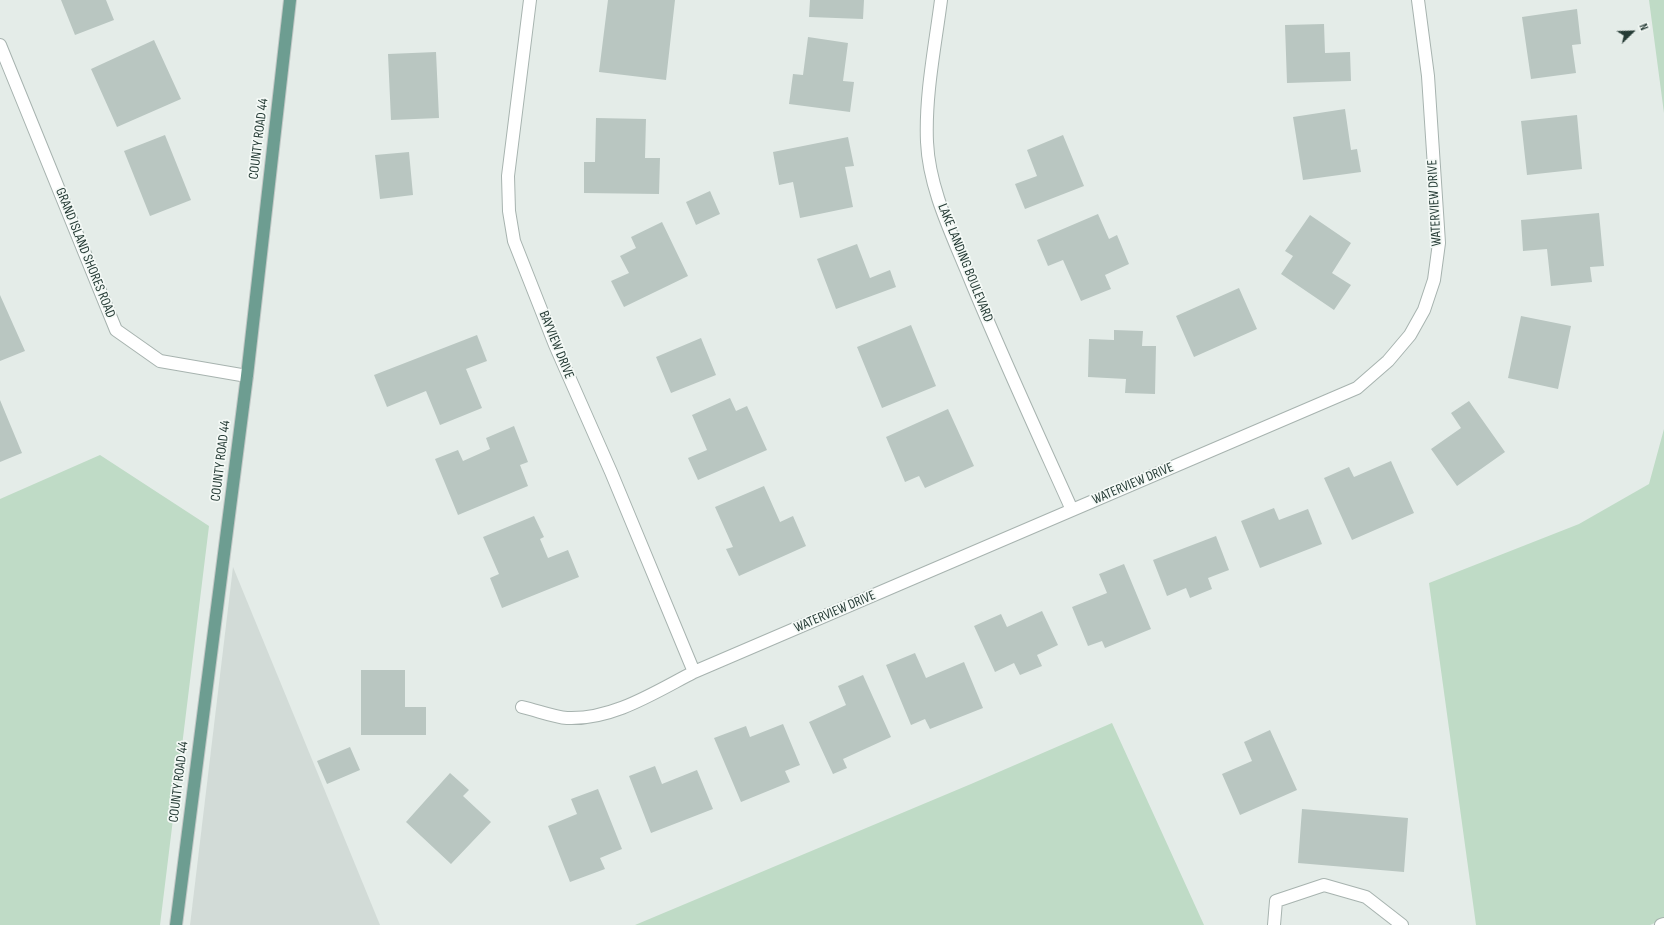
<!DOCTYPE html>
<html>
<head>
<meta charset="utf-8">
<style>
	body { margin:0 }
	#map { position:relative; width:1664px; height:925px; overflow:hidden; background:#e4ece8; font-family:"Sofia Sans Condensed",sans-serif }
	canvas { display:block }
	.north { position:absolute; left:1612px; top:12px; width:40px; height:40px; -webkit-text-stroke:3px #f4f9f6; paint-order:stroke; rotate:67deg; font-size:11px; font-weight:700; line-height:16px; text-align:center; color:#253b35 }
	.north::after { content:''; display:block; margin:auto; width:14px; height:18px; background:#253b35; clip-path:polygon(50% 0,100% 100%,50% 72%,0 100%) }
</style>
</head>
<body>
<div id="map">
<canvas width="1664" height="925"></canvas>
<div class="north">N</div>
</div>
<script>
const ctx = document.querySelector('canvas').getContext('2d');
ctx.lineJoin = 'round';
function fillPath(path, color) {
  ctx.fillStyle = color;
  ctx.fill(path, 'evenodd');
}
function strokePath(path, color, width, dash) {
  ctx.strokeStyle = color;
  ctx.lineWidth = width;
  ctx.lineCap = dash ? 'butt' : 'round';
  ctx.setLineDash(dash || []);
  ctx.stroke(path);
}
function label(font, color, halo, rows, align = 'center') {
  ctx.font = font + ' "Sofia Sans Condensed",sans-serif';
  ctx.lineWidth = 3.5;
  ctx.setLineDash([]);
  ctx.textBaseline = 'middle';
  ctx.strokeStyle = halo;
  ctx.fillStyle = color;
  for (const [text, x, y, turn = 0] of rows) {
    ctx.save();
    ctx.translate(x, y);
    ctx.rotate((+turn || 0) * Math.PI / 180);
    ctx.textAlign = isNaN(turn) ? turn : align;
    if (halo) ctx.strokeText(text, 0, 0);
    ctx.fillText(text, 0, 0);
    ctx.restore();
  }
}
const built = new Path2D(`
	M233,567L380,925H190Z`);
const green = new Path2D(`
	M1649,0H1664V113Z
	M1664,429V919L1650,925H1476L1429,583L1579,524L1649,484Z
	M100,455L209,526L160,925H0V499Z
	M1112,723L1204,925H635L971,784Z`);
const building = new Path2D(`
	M61,0H106L114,20L75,35Z
	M608,0H675L666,80L599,72Z
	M810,0H864L863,19L809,17Z
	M1577,9L1581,44L1572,45L1576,73L1531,79L1522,17Z
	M1324,24L1325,53L1350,52L1351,81L1287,83L1285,25Z
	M808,37L848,43L843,81L854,82L850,112L789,104L793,74L803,75Z
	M154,40L181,99L117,127L91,69Z
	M436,52L439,118L391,120L388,54Z
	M1345,109L1351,150L1357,149L1361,172L1303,180L1293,117Z
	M1577,115L1582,169L1527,175L1521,121Z
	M596,118L646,119L645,158H660L659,194L584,193V162H595Z
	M165,135L191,200L150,216L124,151Z
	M1063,135L1084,186L1025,209L1015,184L1037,176L1027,150Z
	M848,137L854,166L845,167L853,207L800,218L793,182L779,185L773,152Z
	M409,152L413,195L380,199L375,155Z
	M710,191L720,214L696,225L686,202Z
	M1599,213L1604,266L1590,267L1592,282L1551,286L1547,249L1523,251L1521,220Z
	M1098,214L1109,239L1117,235L1129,264L1105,275L1111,289L1081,301L1063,260L1048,266L1037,240Z
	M1310,215L1351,243L1332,273L1351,285L1334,310L1281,274L1293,256L1285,251Z
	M662,222L688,276L624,307L611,281L629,273L620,256L636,248L631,237Z
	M857,244L870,278L890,270L896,287L836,309L817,259Z
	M1239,288L1257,329L1194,357L1176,316Z
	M0,295L25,351L0,361Z
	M1521,316L1571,326L1558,389L1508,378Z
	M911,325L936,386L882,408L857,347Z
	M1114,330L1143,331L1142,346H1156L1155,394L1125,393L1126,379L1088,377L1089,339L1114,340Z
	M477,335L487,361L466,369L482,408L440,425L426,391L387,407L374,375Z
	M701,338L716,375L671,393L656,357Z
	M730,398L736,411L747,406L767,450L698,480L688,458L707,450L692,415Z
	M0,400L22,453L0,462Z
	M1469,401L1505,452L1457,486L1431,449L1461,428L1451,413Z
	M948,409L974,466L925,488L919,476L905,482L886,437Z
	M514,426L528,462L520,465L528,486L458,515L435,459L458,450L463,461L490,449L486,438Z
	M1391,461L1414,513L1352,540L1324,478L1349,467L1354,477Z
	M764,486L780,522L793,516L806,546L739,576L726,549L733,547L715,507Z
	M1274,508L1279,520L1308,509L1322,544L1260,568L1241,521Z
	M534,516L544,537L540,539L548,558L568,550L579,577L502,608L490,578L499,574L483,537Z
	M1216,536L1229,570L1208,578L1212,589L1190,598L1186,588L1167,596L1153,560Z
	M1124,564L1151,629L1105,648L1102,641L1088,646L1072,607L1107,593L1099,574Z
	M1042,611L1058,645L1037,655L1042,666L1020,675L1014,663L995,672L974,626L1001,614L1007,627Z
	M915,653L926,678L964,662L983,708L930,729L925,719L911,725L886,665Z
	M361,670H405V707H426V735H361Z
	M863,675L891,737L843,759L847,768L833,774L809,722L846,705L838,686Z
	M783,724L800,765L785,771L790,782L741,802L714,738L746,726L750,737Z
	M1270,730L1297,790L1240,815L1222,774L1252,761L1244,742Z
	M350,747L360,770L327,784L317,761Z
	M655,766L662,784L697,770L713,809L651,833L629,776Z
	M450,773L469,790L463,796L491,822L451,864L406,822Z
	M598,789L622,849L600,858L605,869L570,882L548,826L577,814L571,799Z
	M1302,809L1408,818L1404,872L1298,863Z`);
const minor = new Path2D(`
	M530,0L508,176L509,211L514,241L555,345L611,472L694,672
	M941,0C935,47 925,95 927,142C929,186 949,228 966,269C999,350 1036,430 1072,510
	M0,45L116,330L160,361L247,376
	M522,707C536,710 554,717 567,718C613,720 655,692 694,672L1357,388L1388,361L1410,335L1424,310L1434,280L1439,243L1428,76L1418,0
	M1274,925L1276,901L1324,885L1366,897L1402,925
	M1661,925L1664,924`);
const major = new Path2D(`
	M176,925L247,376L290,0`);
const streetNames = [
	["COUNTY ROAD 44",259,139,-83],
	["WATERVIEW DRIVE",1435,203,-93],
	["GRAND ISLAND SHORES ROAD",85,253,68],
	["LAKE LANDING BOULEVARD",965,263,68],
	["BAYVIEW DRIVE",556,345,68],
	["COUNTY ROAD 44",221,461,-83],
	["WATERVIEW DRIVE",1133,484,-23],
	["WATERVIEW DRIVE",835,612,-23],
	["COUNTY ROAD 44",179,782,-83]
];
fillPath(built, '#d2dbd7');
fillPath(green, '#bfdbc6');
fillPath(building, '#b9c6c1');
strokePath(minor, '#a7b3af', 14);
strokePath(major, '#c2c8c6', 14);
strokePath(minor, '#fff', 12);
strokePath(major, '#6d9d91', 12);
label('14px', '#253b35', '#f4f9f6', streetNames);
</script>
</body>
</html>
